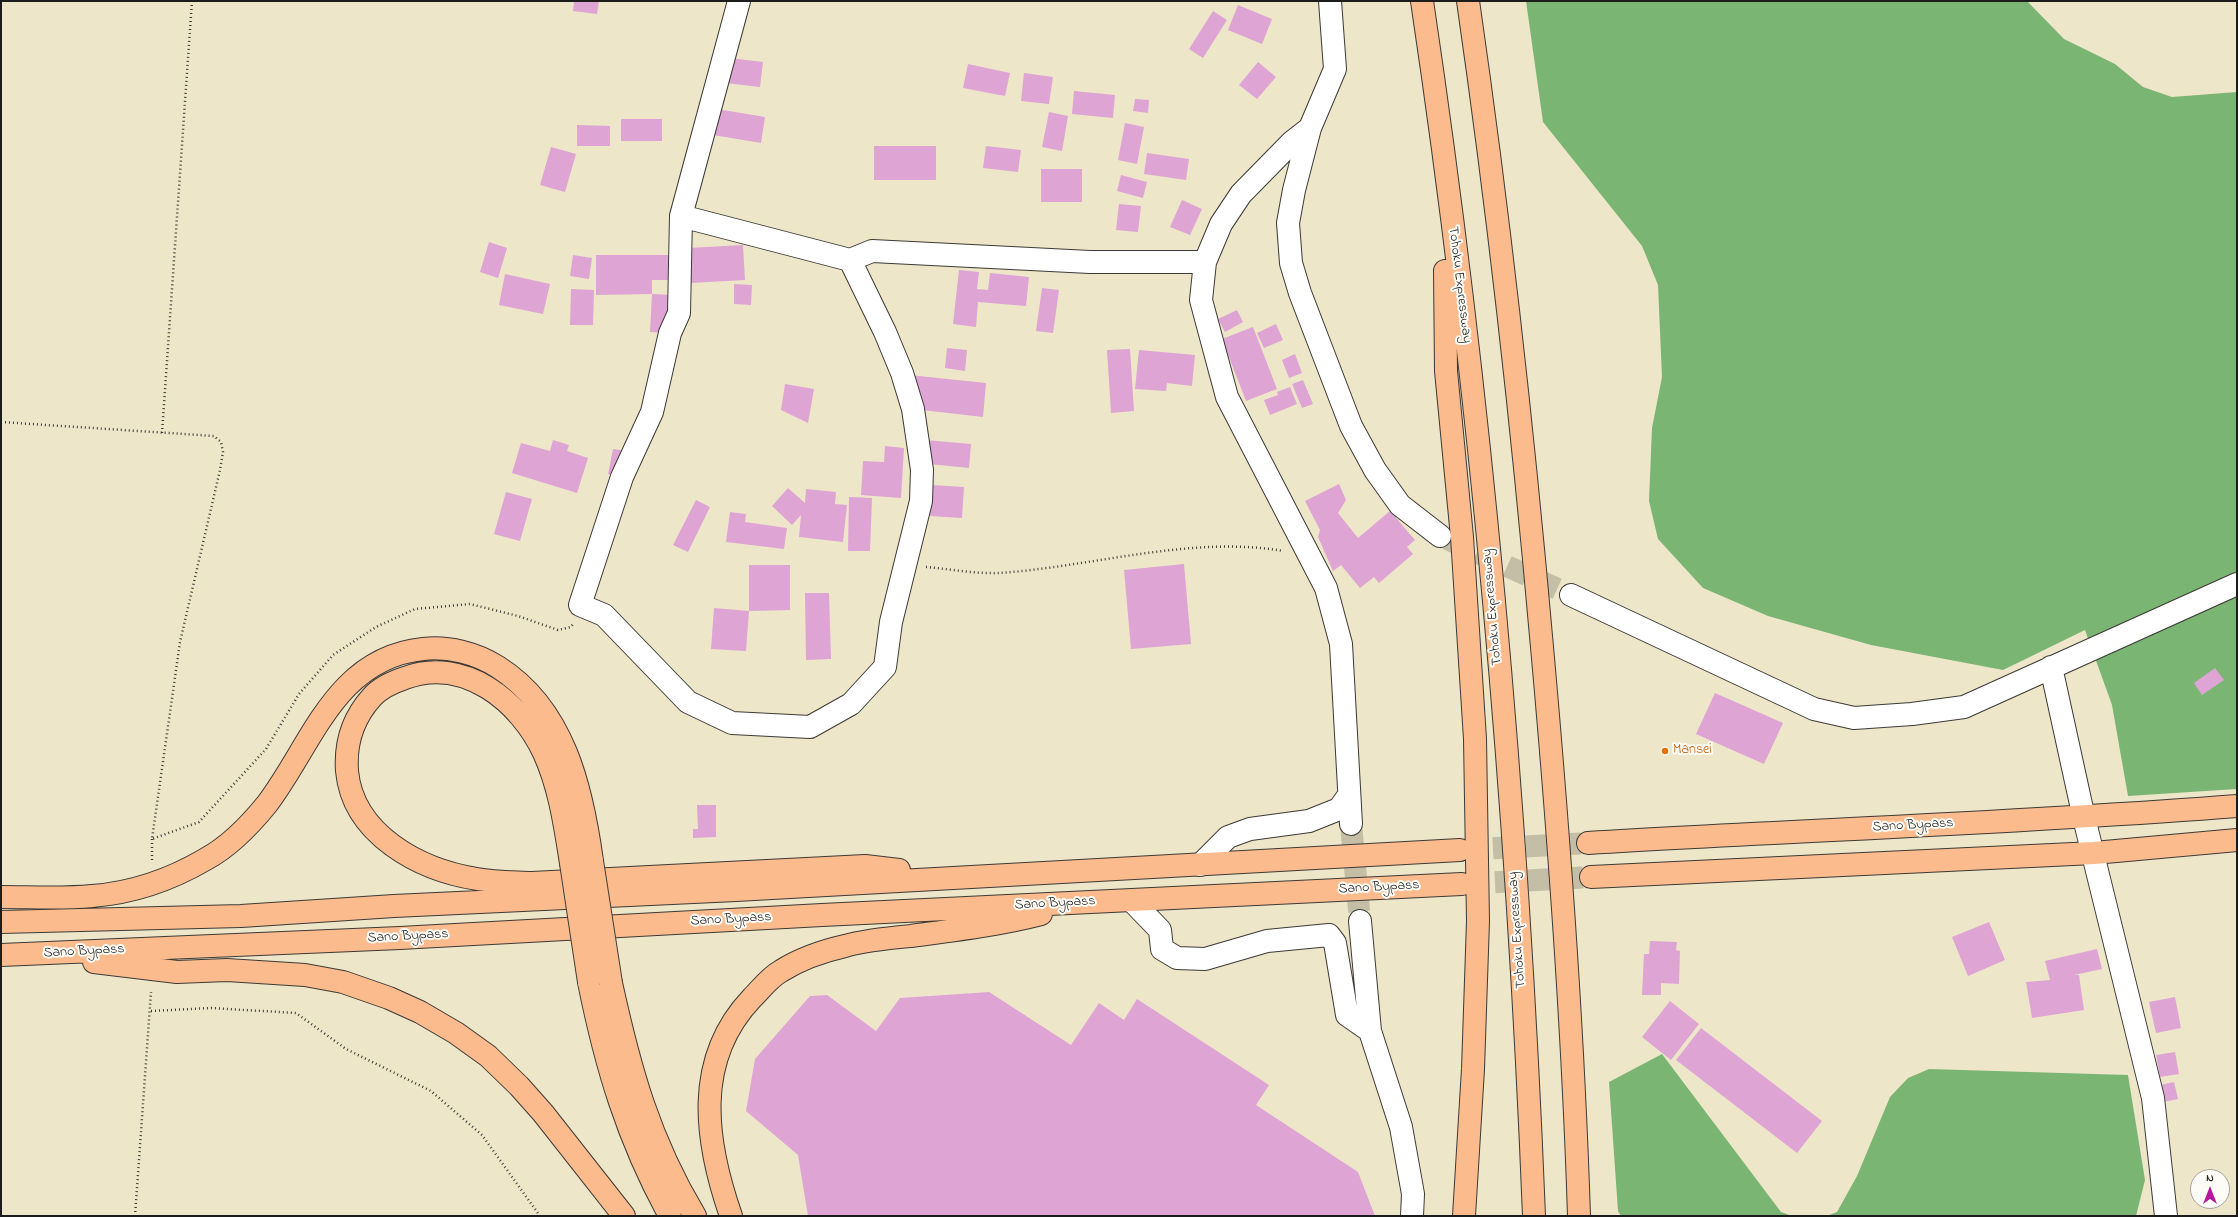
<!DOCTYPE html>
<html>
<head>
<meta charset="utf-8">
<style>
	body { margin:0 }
	#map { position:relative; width:2238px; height:1217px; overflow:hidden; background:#eee6c9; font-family:"Indie Flower",sans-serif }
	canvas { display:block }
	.frame { position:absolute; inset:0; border:2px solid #1c1c1c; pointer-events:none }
	.north { position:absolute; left:2190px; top:1169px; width:40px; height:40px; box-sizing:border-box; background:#fdfcf7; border:1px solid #a3a29f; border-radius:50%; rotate:0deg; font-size:11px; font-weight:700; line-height:16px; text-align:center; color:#1c1c1c }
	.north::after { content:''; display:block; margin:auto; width:14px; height:18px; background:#b5179e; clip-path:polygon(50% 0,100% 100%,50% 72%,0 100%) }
</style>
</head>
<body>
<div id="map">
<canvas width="2238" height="1217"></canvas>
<div class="frame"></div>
<div class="north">N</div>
</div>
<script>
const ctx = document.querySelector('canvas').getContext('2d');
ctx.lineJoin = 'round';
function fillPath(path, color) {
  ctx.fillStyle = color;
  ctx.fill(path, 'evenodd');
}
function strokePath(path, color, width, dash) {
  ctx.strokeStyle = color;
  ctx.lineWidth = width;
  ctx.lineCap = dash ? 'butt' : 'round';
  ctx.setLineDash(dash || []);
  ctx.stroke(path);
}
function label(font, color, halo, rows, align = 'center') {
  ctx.font = font + ' "Indie Flower",sans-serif';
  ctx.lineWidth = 4;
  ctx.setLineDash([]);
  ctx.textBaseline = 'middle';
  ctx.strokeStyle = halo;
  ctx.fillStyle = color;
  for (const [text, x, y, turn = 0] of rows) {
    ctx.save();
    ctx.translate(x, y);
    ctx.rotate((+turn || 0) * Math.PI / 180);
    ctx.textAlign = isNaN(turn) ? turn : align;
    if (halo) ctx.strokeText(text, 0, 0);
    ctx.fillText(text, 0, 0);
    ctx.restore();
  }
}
const forest = new Path2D(`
	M1526,1H2027L2064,39L2115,64L2143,87L2172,97L2237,92V789L2128,796L2112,705L2085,630L2003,670L1871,645L1768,616L1703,588L1658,539L1649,501L1652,428L1662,377L1658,285L1642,246L1543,122Z
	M1662,1054L1781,1212L1792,1216H1621L1618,1211L1609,1082Z
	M1929,1069L2128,1075L2145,1180L2136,1216H1827L1837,1212L1857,1176L1890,1097L1908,1078Z`);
const building = new Path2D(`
	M574,1H599L597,14L573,11Z
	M1238,5L1272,19L1262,44L1228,30Z
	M1213,11L1227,20L1203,58L1189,49Z
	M730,58L763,62L760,87L726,83Z
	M1258,62L1276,77L1257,99L1239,85Z
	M968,64L1010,73L1005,96L963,88Z
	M1024,73L1053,77L1049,104L1021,101Z
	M1074,91L1115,95L1113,118L1072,114Z
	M1135,99L1149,100L1148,113L1133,111Z
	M717,109L765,117L761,143L713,135Z
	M1049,112L1068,116L1062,151L1042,147Z
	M621,119H662V141H621Z
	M1125,123L1144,127L1137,164L1118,160Z
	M577,125L610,126V146H577Z
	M874,146H936V180H874Z
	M986,146L1021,150L1018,172L983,168Z
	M551,147L576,154L565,192L540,185Z
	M1147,153L1189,159L1186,180L1144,174Z
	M1041,169H1082V202H1041Z
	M1121,175L1147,182L1143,198L1117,191Z
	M1182,200L1202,209L1190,235L1170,227Z
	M1119,204L1141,206L1138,232L1116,230Z
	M489,242L507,248L498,278L480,272Z
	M743,245L745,280L690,283L688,248Z
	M573,255L592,258L589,279L570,276Z
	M596,255H669V280H652V294L596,295Z
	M959,270L979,272L977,289L988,290L990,273L1029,277L1026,306L978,302L976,327L953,324Z
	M505,274L550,284L543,314L499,305Z
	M734,284L752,285L751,305L734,304Z
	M1042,288L1059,290L1053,333L1036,331Z
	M571,289L594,290L593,325H570Z
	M652,294L673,295L670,333L650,332Z
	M1237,310L1243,322L1225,332L1218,319Z
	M1276,324L1283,340L1264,348L1257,333Z
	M1253,327L1277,389L1246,401L1222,339Z
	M947,348L967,350L965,371L945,368Z
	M1130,349L1134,411L1111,413L1107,350Z
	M1139,350L1195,355L1192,386L1167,383L1166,391L1135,389Z
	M1295,354L1302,373L1289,378L1282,360Z
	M909,375L986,383L983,417L913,409Z
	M1303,380L1313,404L1302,408L1292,384Z
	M785,384L814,389L808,423L781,410Z
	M1290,387L1297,404L1270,415L1264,400L1278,395L1277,392Z
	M553,440L569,445L567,451L588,458L577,493L512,473L521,443L550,451Z
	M925,440L971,444L969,468L929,464Z
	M885,446L904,448L901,498L861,495L863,461L884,462Z
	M613,449L627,451L622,477L608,474Z
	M1339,484L1346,500L1338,513L1358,538L1390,511L1415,540L1407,547L1413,554L1379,583L1374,577L1360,588L1341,565L1333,571L1318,537L1320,530L1305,501Z
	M931,485L964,487L962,518L930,516Z
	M788,488L805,503L806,489L836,492L835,504L847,505L843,542L799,537L801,515L792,525L772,506Z
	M506,492L532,499L520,541L494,534Z
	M849,497L872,498L870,551H848Z
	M696,500L710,507L688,552L673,545Z
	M730,512L746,514L745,522L787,528L784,549L726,542Z
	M1184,564L1191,644L1131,649L1124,570Z
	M749,565H790V610L749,611Z
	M805,593H829L831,659L806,660Z
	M714,608L749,611L746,651L711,649Z
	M2215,668L2224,680L2202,695L2194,683Z
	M1715,693L1783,723L1764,764L1696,734Z
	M697,805H716V837L693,838V829H698Z
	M1989,922L2005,960L1968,976L1952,937Z
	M1650,941L1677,942L1676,950L1680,951L1679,984L1661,983V995H1642L1644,954H1649Z
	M2097,949L2102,969L2074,975H2079L2084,1010L2032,1018L2026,982L2050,980L2045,961Z
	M989,992L1071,1045L1099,1003L1124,1020L1137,999L1269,1085L1256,1105L1358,1172L1375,1216H808L798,1155L746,1111L755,1059L810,996L827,995L876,1031L900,998Z
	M2175,997L2181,1028L2156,1033L2149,1002Z
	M1670,1001L1699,1024L1671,1060L1642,1037Z
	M1701,1028L1822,1121L1797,1153L1676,1060Z
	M2175,1052L2179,1074L2160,1077L2156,1055Z
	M2174,1082L2178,1099L2163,1102L2160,1085Z`);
const minorTunnel = new Path2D(`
	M1447,539L1571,595
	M1351,824L1360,921`);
const highwayTunnel = new Path2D(`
	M1460,850L1588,843
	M1462,884L1591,877`);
const path = new Path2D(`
	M1,422L214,436L221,442L223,452L220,470L180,642L152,839L199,822L266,749L299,694L333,655L376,627L415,609L470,604L518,616L558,630L571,627L573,624
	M162,433L192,1
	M926,567C950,569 975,574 999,573C1091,567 1192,535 1283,551
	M152,839V860
	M151,1011L211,1008L296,1013L346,1049L431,1091L482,1135L540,1216
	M135,1216L151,992`);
const minor = new Path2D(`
	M739,1L681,216L679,313L670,333L652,412L622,477L580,605L604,615L688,702L732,723L810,727L851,704L885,667L891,622L921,501L922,470L913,409L902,373L885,332L850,260
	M1330,1L1335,69L1310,128L1294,190L1288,223L1291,263L1300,293L1351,426L1375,470L1400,505L1440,536
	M1310,128L1292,142L1241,194L1221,224L1205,262L1201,300L1227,397L1326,588L1341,644L1351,824
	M681,216L850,260L872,251L1090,262H1205
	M1571,595L1797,701L1814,709L1854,718L1912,714L1964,707L2237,584
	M2051,667L2084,818L2153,1098L2166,1216
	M1200,865L1228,837L1250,829L1309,821L1339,809L1349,795
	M1132,901L1160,930L1162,949L1177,958L1205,959L1267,941L1329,935L1335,943L1347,1015L1370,1031
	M1360,921L1370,1031L1401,1127L1413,1194L1412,1216`);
const highway = new Path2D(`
	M1422,1C1482,403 1518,810 1534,1216
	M1468,1C1499,215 1523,431 1542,647C1559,836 1573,1026 1579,1216
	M1445,271L1446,371L1462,537L1475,739L1478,921L1473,1069L1464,1216
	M1588,843C1804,830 2021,823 2237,806
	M571,863C565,826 560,788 544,753C520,701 464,656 405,678C393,682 380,688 372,697C353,718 345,743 347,771C353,835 420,870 477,879C494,882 513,882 532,883L865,866L899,870
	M1591,877L2094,853L2237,840
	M1,897C31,897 62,899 92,896C132,893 172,879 206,859C230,846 250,825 267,804C312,745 335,658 423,649C448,646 476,653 498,667C564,709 582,788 592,861
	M1,922L241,916L394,906L736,890L1460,850
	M1,955L400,938L822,915L1462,884
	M94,962L177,972L227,970L305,975L343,982L389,998L420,1012L456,1033L488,1056L519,1086L543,1113L624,1216
	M589,982C606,1067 628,1140 670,1216
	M611,983C630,1070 649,1139 695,1216
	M731,1216C705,1141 693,1060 752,998C761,989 770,977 781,971C800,959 823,951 845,946C866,940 889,938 911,936C955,930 998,925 1041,914`);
const highwayBridge = new Path2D(`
	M592,861L611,983
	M571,863L589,982`);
const markers = [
	[1665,751,4,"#e8710a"]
];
const streetNames = [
	["Tohoku Expressway",1459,285,83],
	["Tohoku Expressway",1493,607,-95],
	["Sano Bypass",1913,826,-3],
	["Sano Bypass",1379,888,-3],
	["Sano Bypass",1055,904,-3],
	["Sano Bypass",731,920,-3],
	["Tohoku Expressway",1518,930,-94],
	["Sano Bypass",408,937,-3],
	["Sano Bypass",84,952,-3]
];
const foodNames = [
	["Mansei",1673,751]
];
fillPath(forest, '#7bb574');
fillPath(building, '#dea4d4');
strokePath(minorTunnel, '#c4bea6', 22, [22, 11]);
strokePath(highwayTunnel, '#c4bea6', 22, [22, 11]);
strokePath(minor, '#3c3a36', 24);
strokePath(highway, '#3c3a36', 24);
strokePath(path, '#3c3a36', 2.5, [1, 3]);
strokePath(minor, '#fff', 22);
strokePath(highway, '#fbbb8d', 22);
strokePath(highwayBridge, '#3c3a36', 24, []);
strokePath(highwayBridge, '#fbbb8d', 22);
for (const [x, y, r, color] of markers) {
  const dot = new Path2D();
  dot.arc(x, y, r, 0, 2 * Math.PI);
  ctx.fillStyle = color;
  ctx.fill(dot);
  strokePath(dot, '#fdfcf7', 1.5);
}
label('14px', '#1c1c1c', '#fdfcf7', streetNames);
label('14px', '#c56008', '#fdfcf7', foodNames, 'left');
</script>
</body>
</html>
